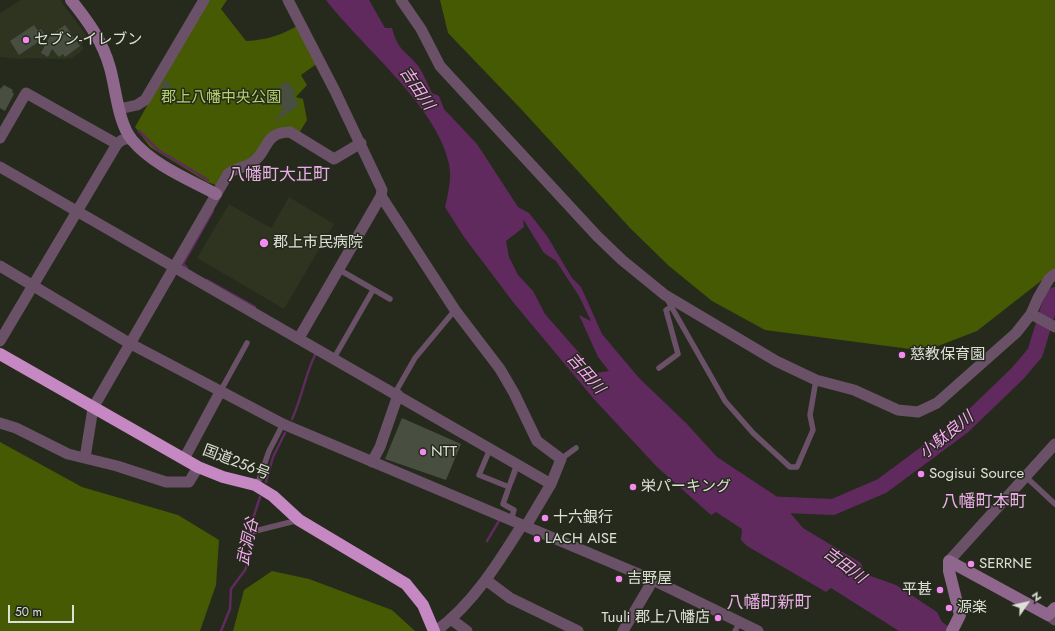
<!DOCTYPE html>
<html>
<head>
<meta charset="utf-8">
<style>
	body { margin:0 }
	#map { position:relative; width:1055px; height:631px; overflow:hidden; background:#252a1c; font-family:Jost,sans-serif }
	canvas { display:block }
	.north { position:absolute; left:1007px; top:583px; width:40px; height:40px; -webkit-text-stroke:3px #252a1c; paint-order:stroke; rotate:56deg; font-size:11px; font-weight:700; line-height:16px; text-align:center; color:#dde0d7 }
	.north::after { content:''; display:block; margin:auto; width:14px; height:18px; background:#dde0d7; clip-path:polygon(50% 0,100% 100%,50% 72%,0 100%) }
	.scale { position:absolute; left:8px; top:605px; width:66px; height:18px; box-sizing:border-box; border:2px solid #dde0d7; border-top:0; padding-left:5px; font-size:12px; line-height:14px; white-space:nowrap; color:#dde0d7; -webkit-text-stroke:3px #252a1c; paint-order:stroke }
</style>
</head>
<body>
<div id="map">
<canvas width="1055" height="631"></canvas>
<div class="north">N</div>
<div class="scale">50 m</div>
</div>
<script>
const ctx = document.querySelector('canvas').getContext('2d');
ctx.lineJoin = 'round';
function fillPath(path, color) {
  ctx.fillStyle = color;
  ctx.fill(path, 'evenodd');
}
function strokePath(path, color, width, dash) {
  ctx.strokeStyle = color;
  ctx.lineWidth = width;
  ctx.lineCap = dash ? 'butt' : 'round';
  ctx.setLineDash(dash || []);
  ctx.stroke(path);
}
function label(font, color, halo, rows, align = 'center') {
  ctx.font = font + ' Jost,"Noto Sans JP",sans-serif';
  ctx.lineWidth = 3;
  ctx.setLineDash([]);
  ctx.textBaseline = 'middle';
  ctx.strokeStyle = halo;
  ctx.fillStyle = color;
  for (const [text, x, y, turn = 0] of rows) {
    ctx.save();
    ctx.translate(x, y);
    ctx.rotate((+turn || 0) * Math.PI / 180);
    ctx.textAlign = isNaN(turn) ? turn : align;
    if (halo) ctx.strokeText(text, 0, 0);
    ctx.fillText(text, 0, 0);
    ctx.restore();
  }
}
const built = new Path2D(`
	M21,0H60L87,36L82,45L84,48L80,53L72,58L61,59L33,58L16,59L0,57V13Z
	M289,197L334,224L284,309L197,258L229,204L271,228Z`);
const green = new Path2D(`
	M207,0H227L221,9L246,41C266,40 282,35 299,25L318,63L301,75L307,85L296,97L303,99L307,120L298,135L290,130L216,185L207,182L150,147L135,127Z
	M440,0H1055V270L977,331L925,351L765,330L712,301L669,266L630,228L521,109L448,33Z
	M0,442L82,487L178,515L219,540L216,585L200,631H0Z
	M272,571L309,579L392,610L415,631H233L244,590Z`);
const water = new Path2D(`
	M326,0H369L385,28H392C398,52 406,50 419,67C424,75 428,85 432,93L439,96L444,109L477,144L518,207L529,213L547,236L572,278L581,287L602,334L639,378L686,423L717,457L776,496L803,528L861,563L865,574L896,585L937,612L942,622L955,631H899L831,588L826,592L747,546L741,540L742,529L716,512L711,515L657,467L593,398L513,302L464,237L445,207C448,194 452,177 449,164C437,106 362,47 326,0ZM523,219L544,253L556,261L579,296L591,321L579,315L598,357L609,371L590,374L581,355L545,314L533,291L518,275L509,257L506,241L524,227Z`);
const stream = new Path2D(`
	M139,131L158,150L208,180
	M187,268L183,264L213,211
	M207,280L255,307
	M292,419C302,398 305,375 315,355
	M266,482L273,457L285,433
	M513,482L518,469
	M487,541L500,519
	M221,631L230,609L231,589L245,570L249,560V531L260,497`);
const river = new Path2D(`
	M763,504L833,507L882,486L963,426L1017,374L1035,353L1051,301L1055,295`);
const building = new Path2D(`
	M34,25L38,31L41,29L46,37L19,55L10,41Z
	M65,25L80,46L65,57L63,54L59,57L52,49L48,57L41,53L50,36Z
	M165,80L171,84L167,91L161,87Z
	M287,81L296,93L293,95L299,105L275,122L283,109L272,92Z
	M4,85L13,90L12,92L14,94L5,111L0,108V89Z
	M402,418L461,444L446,480L385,459Z`);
const lane = new Path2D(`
	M338,269L390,299
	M667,299L725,401L753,433L790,467H797L813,430L810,415L816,380
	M334,358L373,290
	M659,368L678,354L666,310L671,307
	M220,392L247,343
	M395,393L415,358L455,310
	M490,449L479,475L509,487
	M561,459L576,448
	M1026,477L1055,504
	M257,486L269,451L283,424
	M511,520L514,510L503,504L517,464
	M246,537L255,531L299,520
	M735,631L740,622`);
const street = new Path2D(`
	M288,0L335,91L382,190L381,196L455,310L500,369L514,393L537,441L561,459L551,484L526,526
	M401,0L421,29L440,66L597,236L622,260L665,295L776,361L816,380L854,390L898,410L918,412L937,403L1016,333L1031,314L1038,298L1049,279L1055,274
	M119,109L137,105L145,100L204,0
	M0,138L26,93L117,144
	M0,167L551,484
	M0,266L129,343L283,424L653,580L758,631
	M1031,314L1055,327
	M299,338L381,196
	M0,341L117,144L122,140L131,138
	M0,423L16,428L68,454L117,466L166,482H189L198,467
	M85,458L93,408L228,174C235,168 243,168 250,164C269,154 262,132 290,132L334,159L361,143
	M184,459L220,392
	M372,462L380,447L398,395
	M949,561L1055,444
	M486,580L510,598L578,631
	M1048,615L1055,620
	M452,620L467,631
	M436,631C473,604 498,563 522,525
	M623,631L653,580`);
const secondary = new Path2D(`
	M71,0C88,21 103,42 110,68C116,89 118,123 132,140C153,165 188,179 216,194
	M952,631L960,615L949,571V561L1048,615L1055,608`);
const highway = new Path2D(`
	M0,354L198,467L223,477L255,485L273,496L299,520L406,584L423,605L434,631`);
const markers = [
	[26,40,4,"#f489f1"],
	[264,243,5,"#f489f1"],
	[902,355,4,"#f489f1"],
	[423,452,4,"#f489f1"],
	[921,474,4,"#f489f1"],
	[633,487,4,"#f489f1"],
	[545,518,4,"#f489f1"],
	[537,539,4,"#f489f1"],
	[971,564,4,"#f489f1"],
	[619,579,4,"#f489f1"],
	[940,590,4,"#f489f1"],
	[949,608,4,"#f489f1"],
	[718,618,4,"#f489f1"]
];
const poiNames = [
	["セブン-イレブン",34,40],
	["郡上市民病院",273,243],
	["慈教保育園",910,355],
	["NTT",431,452],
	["Sogisui Source",929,474],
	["栄パーキング",641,487],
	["十六銀行",553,518],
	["LACH AISE",545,539],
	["SERRNE",979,564],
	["吉野屋",627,579],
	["平甚",932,590,"right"],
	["源楽",957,608],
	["Tuuli 郡上八幡店",710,618,"right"]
];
const parkNames = [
	["郡上八幡中央公園",221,98]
];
const streetNames = [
	["国道256号",236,463,21]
];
const waterNames = [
	["吉田川",416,89,56],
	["吉田川",585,374,49],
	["小駄良川",947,436,-39],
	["武洞谷",249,542,-78],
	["吉田川",844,566,37]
];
const quarterNames = [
	["八幡町大正町",279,176],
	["八幡町本町",984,503],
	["八幡町新町",769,604]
];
fillPath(built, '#2e3420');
fillPath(green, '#465903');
fillPath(water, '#602a5f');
strokePath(stream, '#602a5f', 2.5);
strokePath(river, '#602a5f', 16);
fillPath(building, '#494f40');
strokePath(lane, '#6a5168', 5.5);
strokePath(street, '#6a5168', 11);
strokePath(secondary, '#8f678d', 12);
strokePath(highway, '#c588c2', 12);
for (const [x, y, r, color] of markers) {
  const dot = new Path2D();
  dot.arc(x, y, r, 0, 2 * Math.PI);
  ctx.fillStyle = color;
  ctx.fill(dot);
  strokePath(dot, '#252a1c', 1.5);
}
label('15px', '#dde0d7', '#252a1c', poiNames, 'left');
label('15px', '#b3d369', '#252a1c', parkNames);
label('15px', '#dde0d7', '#252a1c', streetNames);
label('italic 16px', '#fba9f7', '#252a1c', waterNames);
label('17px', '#e9aee6', '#252a1c', quarterNames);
</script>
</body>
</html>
